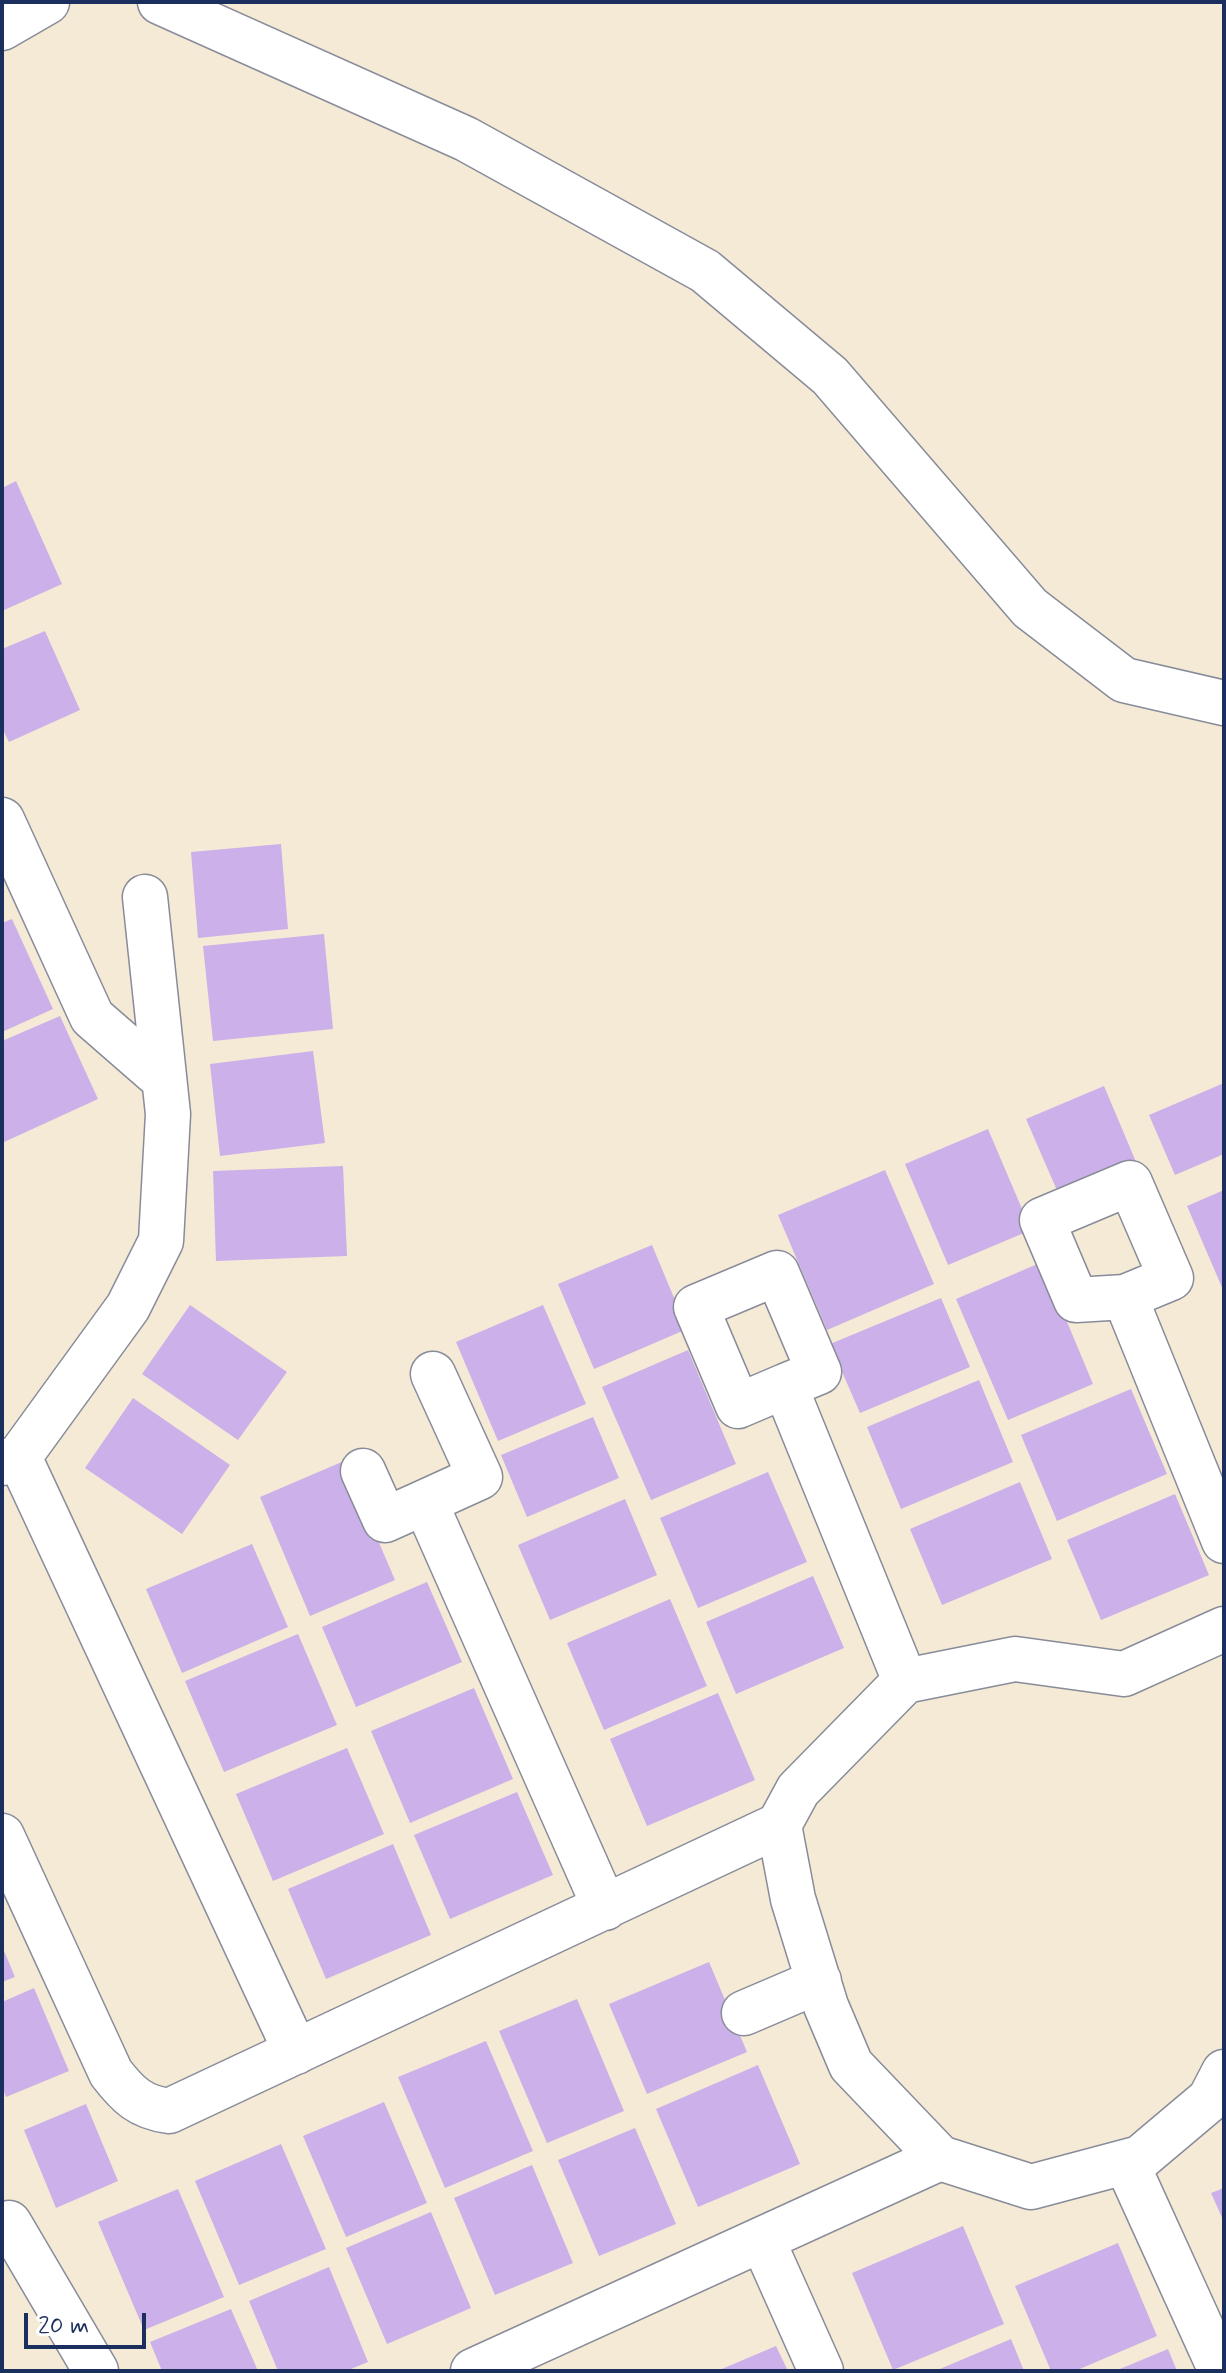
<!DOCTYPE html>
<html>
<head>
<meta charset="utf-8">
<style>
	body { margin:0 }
	#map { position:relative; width:1226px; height:2373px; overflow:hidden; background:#f5ead5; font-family:Mynerve,sans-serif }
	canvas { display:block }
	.frame { position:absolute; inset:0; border:4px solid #1b2f5e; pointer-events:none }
	.scale { position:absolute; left:24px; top:2313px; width:122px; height:36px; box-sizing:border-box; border:4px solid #1b2f5e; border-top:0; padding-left:10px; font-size:24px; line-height:28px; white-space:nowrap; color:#1b2f5e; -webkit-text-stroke:6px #fff; paint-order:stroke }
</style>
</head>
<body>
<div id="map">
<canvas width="1226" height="2373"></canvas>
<div class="frame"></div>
<div class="scale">20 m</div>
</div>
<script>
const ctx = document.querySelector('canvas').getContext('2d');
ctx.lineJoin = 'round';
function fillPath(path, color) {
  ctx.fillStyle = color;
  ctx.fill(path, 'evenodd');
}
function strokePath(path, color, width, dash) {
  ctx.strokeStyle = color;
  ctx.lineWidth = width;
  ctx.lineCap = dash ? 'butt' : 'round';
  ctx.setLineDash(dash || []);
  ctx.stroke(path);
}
const building = new Path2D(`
	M16,481L62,584L2,611V488Z
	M45,631L80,710L9,742L2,728V649Z
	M281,844L288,929L198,938L191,852Z
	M12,919L53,1009L2,1032V923Z
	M324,934L333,1029L213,1041L203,946Z
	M60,1016L98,1099L2,1143V1041Z
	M313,1051L325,1143L220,1156L210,1064Z
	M1224,1083V1154L1175,1175L1149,1115Z
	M1104,1086L1139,1169L1062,1202L1026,1119Z
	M988,1129L1031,1230L948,1265L905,1164Z
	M343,1166L347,1256L216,1261L213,1171Z
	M885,1170L934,1284L827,1330L778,1215Z
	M1224,1190V1292L1187,1206Z
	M652,1245L687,1329L594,1369L558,1284Z
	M1042,1262L1093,1384L1008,1420L956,1299Z
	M941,1298L970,1367L860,1413L830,1344Z
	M190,1305L287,1372L238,1440L142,1374Z
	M543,1305L586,1404L498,1441L456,1342Z
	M688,1350L736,1464L651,1500L602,1387Z
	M979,1380L1013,1462L901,1509L867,1427Z
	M1131,1389L1167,1474L1057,1521L1021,1435Z
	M133,1398L230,1465L182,1534L85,1468Z
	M593,1417L619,1478L527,1517L501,1455Z
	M344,1461L395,1580L310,1616L260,1497Z
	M768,1472L807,1562L698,1608L660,1518Z
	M1020,1482L1052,1559L942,1605L910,1529Z
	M1175,1494L1209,1575L1101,1620L1067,1540Z
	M625,1499L657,1575L550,1620L518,1545Z
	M252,1544L288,1627L182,1673L146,1589Z
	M813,1576L844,1648L736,1694L706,1622Z
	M427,1582L462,1662L356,1707L322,1627Z
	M670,1599L707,1686L604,1730L567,1643Z
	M298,1634L337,1725L224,1772L185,1681Z
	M474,1688L513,1779L410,1823L371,1731Z
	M718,1693L755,1780L647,1826L610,1739Z
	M347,1748L384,1834L273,1881L236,1794Z
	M517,1792L553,1875L450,1919L414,1835Z
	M393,1844L431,1935L326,1979L288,1889Z
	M2,1946L15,1977L2,1982Z
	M709,1962L747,2052L647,2094L609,2004Z
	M34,1988L69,2071L6,2097L2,2087V2002Z
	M577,1999L624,2111L547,2143L499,2031Z
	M486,2041L533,2151L445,2188L398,2077Z
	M758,2065L800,2164L698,2207L656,2109Z
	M384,2102L427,2203L346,2237L303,2136Z
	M86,2104L118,2181L56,2208L24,2130Z
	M635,2128L676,2224L599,2256L558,2160Z
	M281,2144L326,2249L239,2285L195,2181Z
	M532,2165L573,2263L495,2295L454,2198Z
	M1224,2188V2222L1211,2193Z
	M178,2189L224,2297L144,2330L98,2222Z
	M431,2212L471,2308L387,2344L346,2248Z
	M963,2226L1004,2324L893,2370L852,2273Z
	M1118,2243L1157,2336L1075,2371H1051L1015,2286Z
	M329,2267L368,2362L346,2371H278L249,2301Z
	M231,2309L258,2371H162L150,2342Z
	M1011,2339L1024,2371H935Z
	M776,2346L788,2371H717Z
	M1168,2349L1177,2371H1115Z`);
const minor = new Path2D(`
	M160,2L466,139L705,271L830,376L1030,608L1124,680L1224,703
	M2,28L47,2
	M2,820L92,1017L162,1078
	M1130,1183L1171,1278L1125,1297L1076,1300L1042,1220Z
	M1125,1297L1224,1541
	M785,1386L819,1372L777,1273L696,1307L738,1406L785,1386L905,1681
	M19,1457L128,1307L161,1241L168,1114L145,897
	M2,1463L19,1457L296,2052
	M363,1471L385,1520L425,1502L605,1908
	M425,1502L480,1477L433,1374
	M779,1825L793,1899L826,2006L851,2065L940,2158
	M2,1836L111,2073C128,2095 140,2107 169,2111L779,1825L798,1790L905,1681L1015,1659L1124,1674L1224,1629
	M744,2013L819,1981
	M1126,2162L1221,2371
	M9,2223L96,2371
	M762,2239L821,2371
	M473,2371L940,2158L1031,2187L1140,2158L1210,2099L1224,2072`);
fillPath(building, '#ccb0ea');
strokePath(minor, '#888c9a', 47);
strokePath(minor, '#fff', 44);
</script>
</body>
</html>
